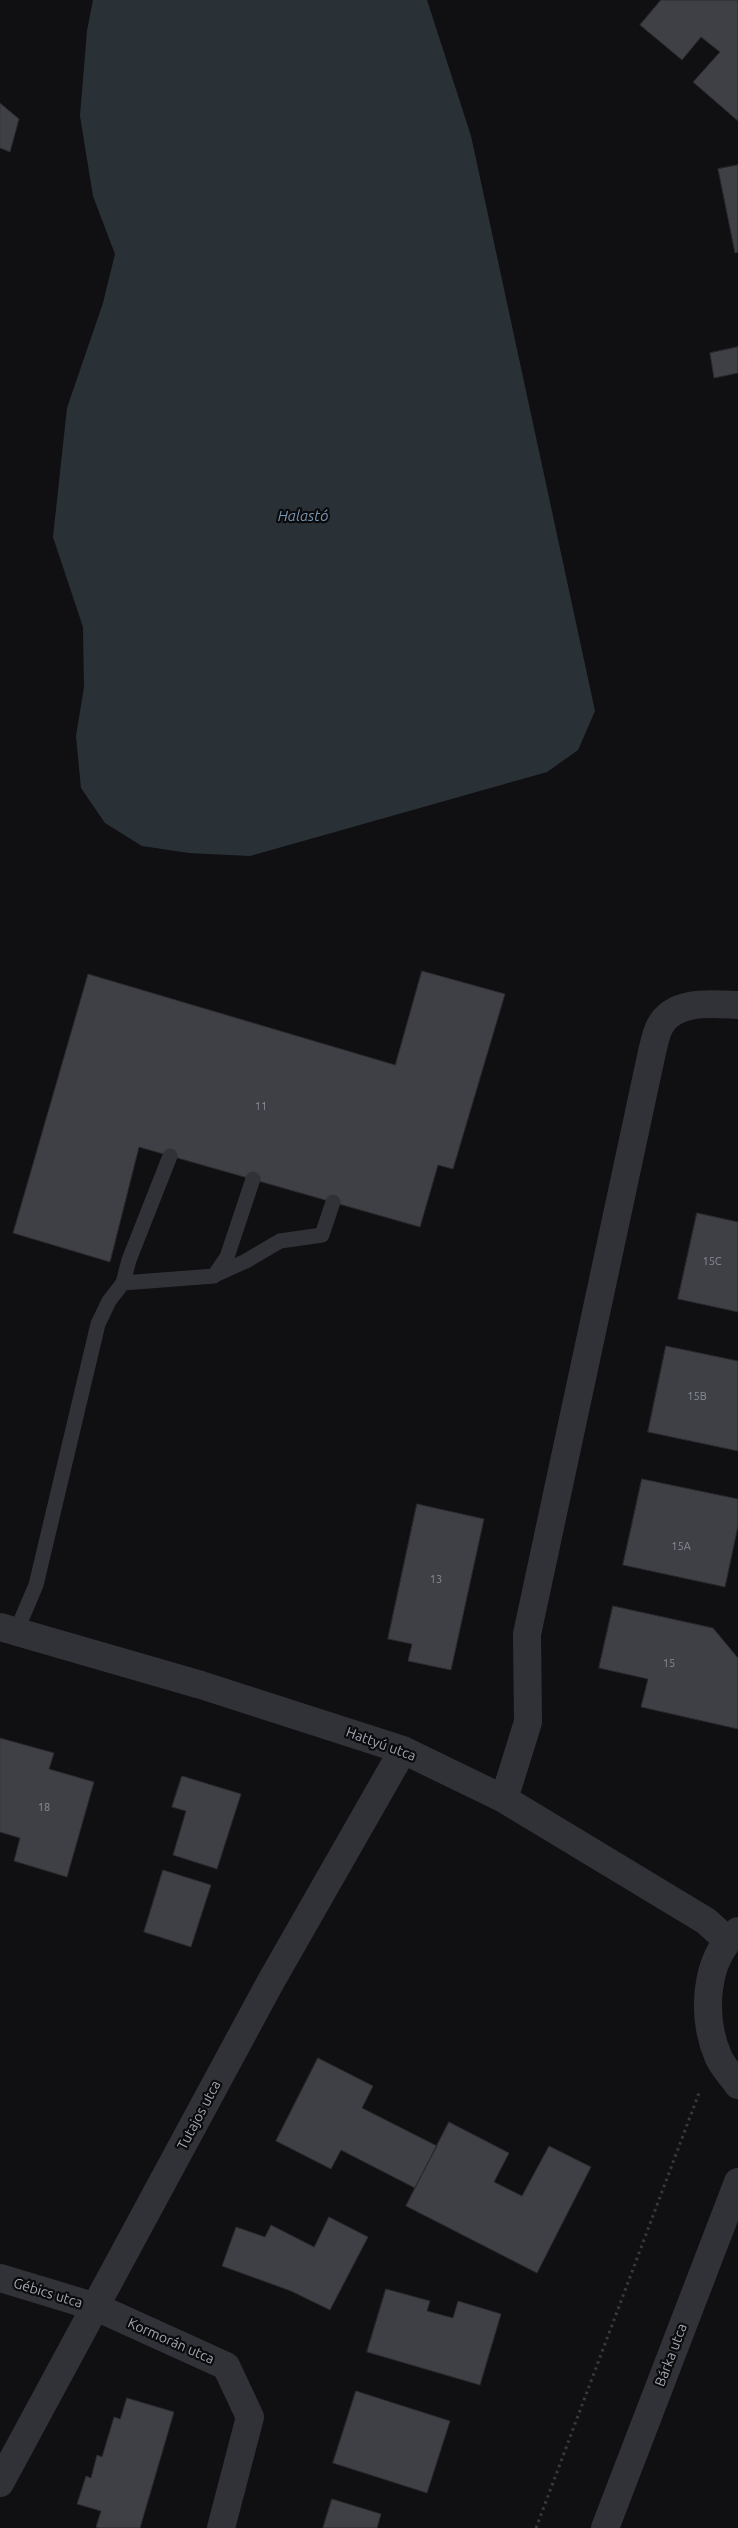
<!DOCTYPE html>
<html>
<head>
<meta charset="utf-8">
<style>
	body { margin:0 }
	canvas { display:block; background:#101012 }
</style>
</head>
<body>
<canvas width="738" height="2528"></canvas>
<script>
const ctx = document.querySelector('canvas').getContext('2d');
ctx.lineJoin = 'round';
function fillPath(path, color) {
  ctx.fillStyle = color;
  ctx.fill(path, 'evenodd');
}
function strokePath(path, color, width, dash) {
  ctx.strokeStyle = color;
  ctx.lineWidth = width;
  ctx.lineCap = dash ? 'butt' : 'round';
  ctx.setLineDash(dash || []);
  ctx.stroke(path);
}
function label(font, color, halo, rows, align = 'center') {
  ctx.font = font + ' Ubuntu,sans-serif';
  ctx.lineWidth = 4.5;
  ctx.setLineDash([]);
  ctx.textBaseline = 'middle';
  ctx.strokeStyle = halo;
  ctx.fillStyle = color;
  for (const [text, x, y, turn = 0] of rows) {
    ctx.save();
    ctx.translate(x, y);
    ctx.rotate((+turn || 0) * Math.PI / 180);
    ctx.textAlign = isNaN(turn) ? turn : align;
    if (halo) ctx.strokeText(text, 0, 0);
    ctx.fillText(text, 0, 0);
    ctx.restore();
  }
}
const water = new Path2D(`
	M93,0H427L471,136L595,711L578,750L547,772L250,856L189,853L142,846L105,823L81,788L76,736L84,687L83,627L53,537L67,408L103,303L115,254L93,196L80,116L87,31Z`);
const building = new Path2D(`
	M661,0H738V121L693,82L720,52L701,37L682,60L640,25Z
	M0,103L19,119L10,152L0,148Z
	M738,165V252L735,253L718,169Z
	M738,347V373L714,378L710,353Z
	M422,971L505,994L453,1169L438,1165L420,1227L139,1147L110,1262L13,1233L88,974L395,1065Z
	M697,1213L738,1222V1312L678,1299Z
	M666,1346L738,1361V1451L648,1432Z
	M642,1479L738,1499V1526L725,1587L623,1565Z
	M417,1504L484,1519L451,1670L408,1661L412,1644L388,1639Z
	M613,1606L713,1628L738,1658V1729L641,1707L648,1679L599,1668Z
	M0,1738L54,1753L49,1769L94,1782L67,1877L14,1861L20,1838L0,1832Z
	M182,1776L241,1794L217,1869L173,1855L186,1811L172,1807Z
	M163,1870L211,1885L191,1947L144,1932Z
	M318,2058L373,2086L362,2108L437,2146L415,2188L341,2150L331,2169L276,2141Z
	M449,2122L509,2153L494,2182L522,2196L549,2146L591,2167L537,2273L406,2206Z
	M329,2217L368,2237L330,2310L291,2291L222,2266L236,2227L265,2237L271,2225L314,2247Z
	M386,2289L430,2301L427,2311L453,2318L458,2301L501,2314L480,2385L367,2352Z
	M356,2391L450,2421L427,2493L333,2463Z
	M127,2398L174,2412L140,2528H99L96,2527L101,2511L77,2504L86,2476L91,2478L97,2455L102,2457L114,2417L120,2419Z
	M332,2499L381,2514L377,2528H323Z`);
const path = new Path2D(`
	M536,2528L699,2093`);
const service = new Path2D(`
	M215,1275L246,1261L280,1241L322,1235L333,1202
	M123,1283L214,1276L227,1257L253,1179
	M16,1632L36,1585L98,1324L109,1301L123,1283L129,1260L170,1156`);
const minor = new Path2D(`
	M0,1627L201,1685L403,1750L504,1799L706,1921L727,1940
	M504,1799L528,1722L527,1634L652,1052C654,1044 656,1033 660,1026C674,999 713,1004 738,1005
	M0,2278L96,2307L226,2366L250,2417L221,2528
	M0,2483L270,1983L403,1750`);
const tertiary = new Path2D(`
	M738,1931C703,1959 702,2018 718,2056C722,2066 732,2076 738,2085
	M605,2528L738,2182`);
const numberNames = [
	["11",261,1106],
	["15C",712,1261],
	["15B",697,1396],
	["15A",681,1546],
	["13",436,1579],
	["15",669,1663],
	["18",44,1807]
];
const streetNames = [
	["Hattyú utca",381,1744,20],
	["Tutajos utca",199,2115,-62],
	["Gébics utca",48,2293,17],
	["Kormorán utca",171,2341,24],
	["Bárka utca",671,2355,-69]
];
const waterNames = [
	["Halastó",303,516]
];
fillPath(water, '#293137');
fillPath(building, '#3f4045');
strokePath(building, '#2a2a2e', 1);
strokePath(path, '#37393e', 3, [2.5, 4]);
strokePath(service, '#313237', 15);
strokePath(minor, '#313237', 28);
strokePath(tertiary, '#313237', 28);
label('11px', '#888d98', null, numberNames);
label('14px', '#a1a7b3', '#0b0b0d', streetNames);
label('italic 15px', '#7795b0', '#0b0b0d', waterNames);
</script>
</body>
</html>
